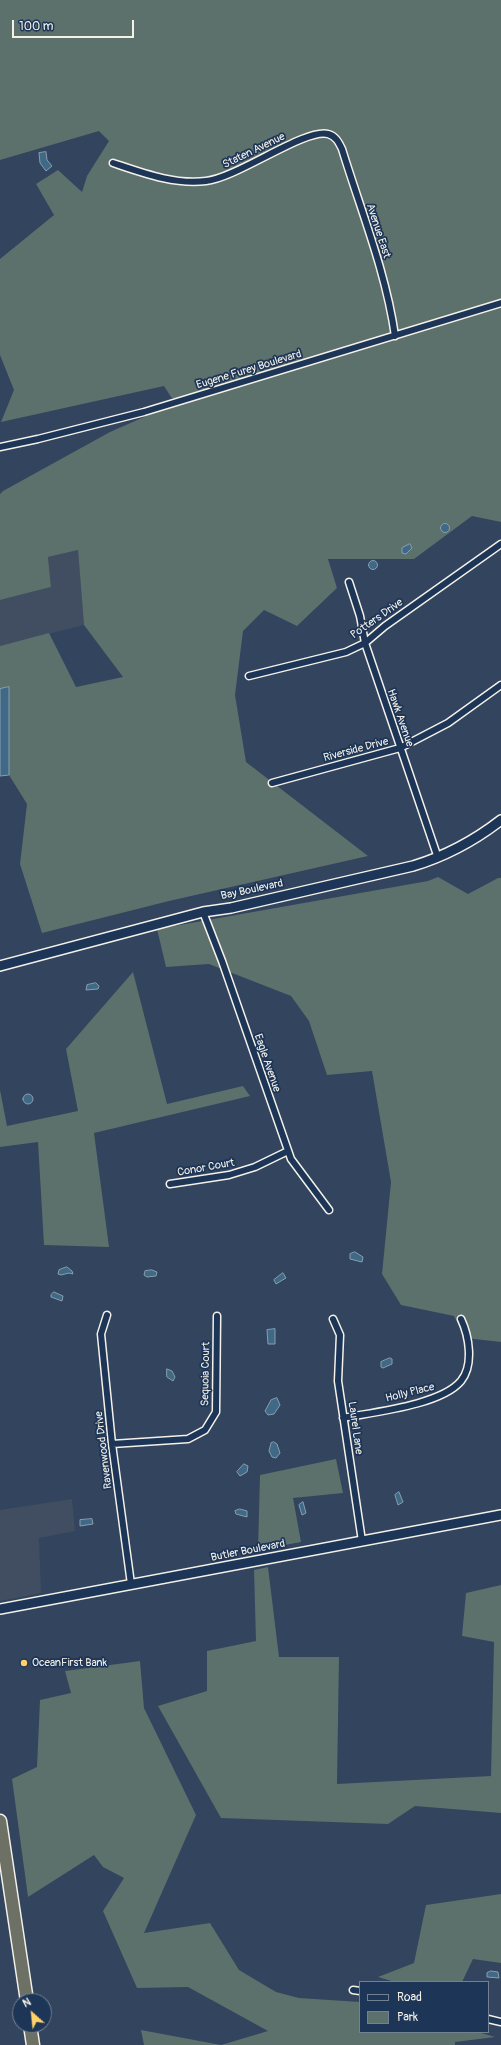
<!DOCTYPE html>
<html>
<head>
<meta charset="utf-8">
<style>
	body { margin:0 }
	#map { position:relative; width:501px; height:2045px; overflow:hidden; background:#32445e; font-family:Pangolin,sans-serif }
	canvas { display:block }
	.legend { position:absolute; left:359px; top:1981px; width:130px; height:52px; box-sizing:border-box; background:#1d3557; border:1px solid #738091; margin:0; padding:5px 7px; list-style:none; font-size:12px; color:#f4f1e8 }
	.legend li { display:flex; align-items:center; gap:8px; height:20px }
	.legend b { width:20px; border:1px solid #738091 }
	.north { position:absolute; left:12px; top:1993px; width:40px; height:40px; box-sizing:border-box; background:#1d3557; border:1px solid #738091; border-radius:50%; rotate:333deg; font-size:11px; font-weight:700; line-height:16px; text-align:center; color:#f4f1e8 }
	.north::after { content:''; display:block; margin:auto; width:14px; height:18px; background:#ffd166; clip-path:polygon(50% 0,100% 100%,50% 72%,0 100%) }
	.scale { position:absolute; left:12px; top:20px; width:122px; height:18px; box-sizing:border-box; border:2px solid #f4f1e8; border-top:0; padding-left:5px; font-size:12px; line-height:14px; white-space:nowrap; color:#f4f1e8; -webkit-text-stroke:3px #1d3557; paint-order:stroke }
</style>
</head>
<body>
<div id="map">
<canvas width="501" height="2045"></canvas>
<ul class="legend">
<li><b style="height:5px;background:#1d3557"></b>Road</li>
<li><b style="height:11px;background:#5c706c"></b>Park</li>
</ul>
<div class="north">N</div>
<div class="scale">100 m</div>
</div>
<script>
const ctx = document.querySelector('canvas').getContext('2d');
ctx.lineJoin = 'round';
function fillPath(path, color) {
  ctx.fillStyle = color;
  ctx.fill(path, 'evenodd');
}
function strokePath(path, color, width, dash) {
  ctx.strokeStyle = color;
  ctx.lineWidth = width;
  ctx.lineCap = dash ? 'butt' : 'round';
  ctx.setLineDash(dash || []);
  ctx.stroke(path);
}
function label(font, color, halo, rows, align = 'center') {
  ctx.font = font + ' Pangolin,sans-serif';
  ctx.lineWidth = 3.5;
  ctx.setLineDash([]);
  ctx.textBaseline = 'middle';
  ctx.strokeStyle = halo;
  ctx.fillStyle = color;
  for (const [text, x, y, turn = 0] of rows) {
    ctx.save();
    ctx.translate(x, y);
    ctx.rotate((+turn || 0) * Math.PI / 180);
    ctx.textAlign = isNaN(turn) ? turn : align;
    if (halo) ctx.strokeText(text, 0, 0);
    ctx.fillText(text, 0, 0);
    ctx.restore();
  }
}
const built = new Path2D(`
	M78,550L84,625L0,646V600L51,587L48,557Z
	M72,1499L75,1531L39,1538L41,1593L0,1601V1510Z`);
const green = new Path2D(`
	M0,0H501V522L472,516L414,559H328L337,588L297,626L264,610L243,631L235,695L246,762L368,856L169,901L42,933L20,864L27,804L9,775V687L0,689V646L49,633L76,687L123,677L84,625L78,550L48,557L51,587L0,600V494L3,491L110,432L178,402L171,397L164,386L1,422L14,390L0,355V259L54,215L36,184L58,170L82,192L87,176L109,141L99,131L0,160Z
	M438,877L468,894L498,878H501V1342L465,1338L454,1316L401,1305L382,1274L391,1182L372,1071L327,1075L309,1021L291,996L209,964L166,967L157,929L428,881Z
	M133,972L167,1104L243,1086L250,1096L94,1133L109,1247L44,1245L38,1142L0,1147V1090L7,1126L78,1111L66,1049Z
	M336,1459L343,1493L293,1498L301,1542L258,1550L260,1475Z
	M268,1567L279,1657H339L337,1784L491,1776L494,1642L462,1636L466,1593L501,1585V1813L415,1806L388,1824L221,1818L158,1706L207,1691V1651L256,1641L254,1570Z
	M140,1661L144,1708L196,1815L144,1933L210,1923L239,1970L276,1992L299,1998L360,2002V2032H478L495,2037L455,2042V2045H144L141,2030L221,2045L268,2031L188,1987L137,1988L103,1911L124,1878L103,1867L94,1855L28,1897L12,1779L37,1767L40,1700L71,1693L65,1671Z
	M501,1894V1963L473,1959L462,1982H395L378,1977L414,1963L426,1905Z`);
const water = new Path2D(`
	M46,152L47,160L52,166L46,171L40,163L39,153Z
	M440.5 528a4.5 4.5 0 1 1 9 0a4.5 4.5 0 1 1-9 0Z
	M410,544L412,548L406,554L402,553V548Z
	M368.5 565a4.5 4.5 0 1 1 9 0a4.5 4.5 0 1 1-9 0Z
	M9,687V775L0,776V689Z
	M96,983L99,986L98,989L86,990L87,985Z
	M23 1099a5 5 0 1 1 10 0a5 5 0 1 1-10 0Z
	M355,1252L363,1257L362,1262L350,1259V1254Z
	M67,1267L72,1271L73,1274L69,1273L61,1275L58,1274L59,1270Z
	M152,1270L157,1272L156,1276L147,1277L144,1275L145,1271Z
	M283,1273L286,1278L276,1284L274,1280Z
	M54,1292L63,1296L62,1301L51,1297V1295Z
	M275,1329V1344H268L267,1330Z
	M390,1358L392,1359V1364L383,1368L381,1367V1362Z
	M167,1369L172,1371L175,1377L173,1381L167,1377Z
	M277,1398L280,1405L274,1414L268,1415L265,1411L271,1400Z
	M274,1442L277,1444L280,1453L276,1458L272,1457L269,1451L271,1443Z
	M244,1464L248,1466L247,1472L240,1476L237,1472Z
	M399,1492L403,1502L398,1505L395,1495Z
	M303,1502L306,1513L302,1515L299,1505Z
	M240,1509L247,1511V1517L236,1514L235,1511Z
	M92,1519L93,1524L80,1526V1520Z
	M491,1971L498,1972L499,1978L487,1977V1973Z`);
const street = new Path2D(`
	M113,163C143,173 175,185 206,181C237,178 305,128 328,134C336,136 339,143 342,149C361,211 386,272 395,336
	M0,447L38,439L144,412L501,303
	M349,582L360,616L365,643L438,858
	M249,676L346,652L365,643L385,626L501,544
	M272,783L400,748L448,723L501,685
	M203,912L222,961L291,1159L329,1210
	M170,1184L229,1175L255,1167L288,1151
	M107,1315L101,1334L112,1444L131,1584
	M333,1319L340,1335L338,1381L362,1541
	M343,1418C374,1412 441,1405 461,1381C474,1365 469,1336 461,1319
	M112,1444L188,1439L205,1430L216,1412L217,1316
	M353,1990L360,1991
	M488,2019L501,2022`);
const secondary = new Path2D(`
	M0,966L203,912L231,908L413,866C446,856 474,841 501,820
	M0,1609L501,1515`);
const highway = new Path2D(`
	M0,1821L27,2001
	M30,2025L33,2045`);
const markers = [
	[24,1663,4,"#ffd166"]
];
const streetNames = [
	["Staten Avenue",254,151,-26],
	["Avenue East",378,231,72],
	["Eugene Furey Boulevard",249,370,-17],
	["Potters Drive",377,619,-35],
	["Hawk Avenue",400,718,71],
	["Riverside Drive",356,750,-15],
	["Bay Boulevard",252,890,-12],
	["Eagle Avenue",267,1063,71],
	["Conor Court",206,1168,-10],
	["Sequoia Court",206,1374,-89],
	["Holly Place",410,1393,-14],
	["Laurel Lane",355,1428,82],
	["Ravenwood Drive",104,1450,-97],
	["Butler Boulevard",248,1551,-11]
];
const poiNames = [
	["OceanFirst Bank",32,1663]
];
fillPath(built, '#414e62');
fillPath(green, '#5c706c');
fillPath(water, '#3f6986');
strokePath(water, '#879fad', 1);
strokePath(street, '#f4f1e8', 9);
strokePath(secondary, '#f4f1e8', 12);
strokePath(highway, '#f4f1e8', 15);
strokePath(street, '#1d3557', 6);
strokePath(secondary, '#1d3557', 9);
strokePath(highway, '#6c7065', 12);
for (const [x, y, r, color] of markers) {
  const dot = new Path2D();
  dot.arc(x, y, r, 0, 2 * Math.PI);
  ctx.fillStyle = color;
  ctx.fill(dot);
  strokePath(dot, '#1d3557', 1.5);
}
label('11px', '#f4f1e8', '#1d3557', streetNames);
label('11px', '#f4f1e8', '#1d3557', poiNames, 'left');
</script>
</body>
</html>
